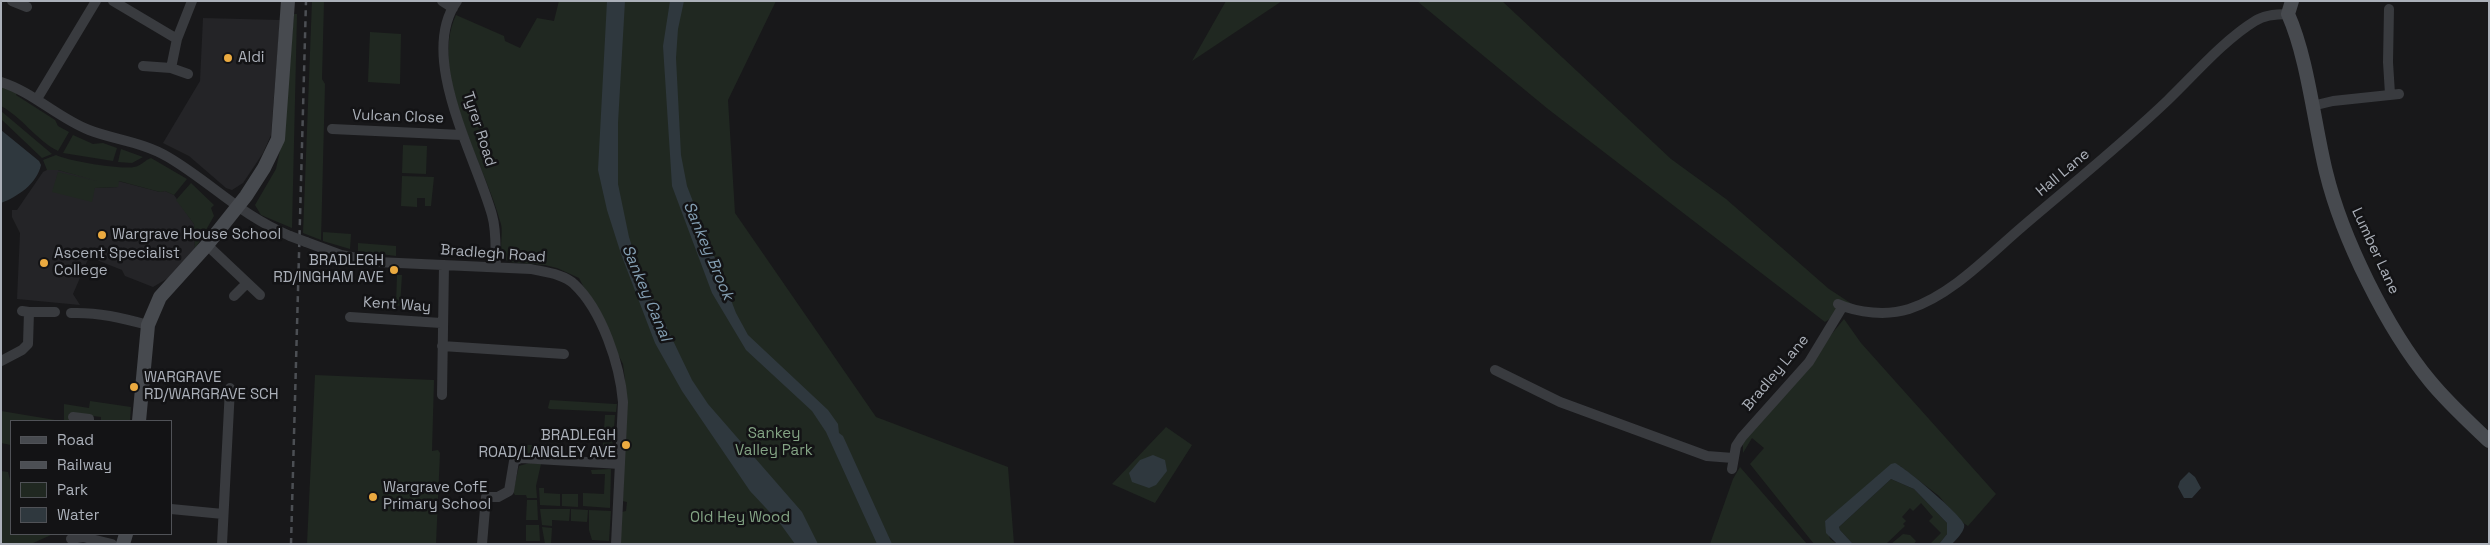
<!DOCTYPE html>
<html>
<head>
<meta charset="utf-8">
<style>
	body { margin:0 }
	#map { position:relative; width:2490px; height:545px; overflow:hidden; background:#18181a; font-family:"Space Grotesk",sans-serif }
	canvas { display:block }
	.frame { position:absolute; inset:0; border:2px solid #abb0b9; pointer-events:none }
	.legend { position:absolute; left:10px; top:420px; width:162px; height:115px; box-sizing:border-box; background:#131315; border:1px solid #505257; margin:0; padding:6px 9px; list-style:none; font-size:15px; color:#abb0b9 }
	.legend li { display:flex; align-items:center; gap:10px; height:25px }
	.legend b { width:25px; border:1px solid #505257 }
</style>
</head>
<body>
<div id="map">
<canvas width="2490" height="545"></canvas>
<div class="frame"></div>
<ul class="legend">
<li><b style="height:6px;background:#474a4f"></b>Road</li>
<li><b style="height:6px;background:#4c4f54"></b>Railway</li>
<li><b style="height:14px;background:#202821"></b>Park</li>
<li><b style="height:14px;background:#2f383e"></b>Water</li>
</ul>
</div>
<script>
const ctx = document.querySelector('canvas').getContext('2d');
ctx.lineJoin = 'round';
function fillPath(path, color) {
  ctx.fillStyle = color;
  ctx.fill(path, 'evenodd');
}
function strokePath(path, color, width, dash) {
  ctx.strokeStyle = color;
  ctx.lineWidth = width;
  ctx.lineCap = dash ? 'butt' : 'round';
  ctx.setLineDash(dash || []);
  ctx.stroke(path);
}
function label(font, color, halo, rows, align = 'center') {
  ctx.font = font + ' "Space Grotesk",sans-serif';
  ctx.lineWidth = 5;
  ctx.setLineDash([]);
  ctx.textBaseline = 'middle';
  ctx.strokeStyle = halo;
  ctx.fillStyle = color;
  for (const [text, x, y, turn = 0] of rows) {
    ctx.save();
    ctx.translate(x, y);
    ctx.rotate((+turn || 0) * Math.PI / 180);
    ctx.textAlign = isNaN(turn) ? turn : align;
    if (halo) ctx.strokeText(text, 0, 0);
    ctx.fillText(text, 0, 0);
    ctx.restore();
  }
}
const built = new Path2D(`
	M203,18L280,20L271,135L263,153L243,183L232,190L226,188L189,156L163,143L200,81Z
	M47,170H58L97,180L96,188L118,187V181L160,192L165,191L174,195L194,224L195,249L170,277L153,287L125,276L122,270L89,257L73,294L80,305L17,299L20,233L12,217V210H17L43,172Z`);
const green = new Path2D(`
	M312,1H324L322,79L325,84L321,240L303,233Z
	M559,1H776L728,100L735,213L876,417L1008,467L1014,544H620L622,512L626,511L627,502L623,501L625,380L623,364L579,278L557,268L545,265L509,262C496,254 504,237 501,224C486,165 428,75 456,15L504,36L505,41L520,48L537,18L554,21Z
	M1226,1H1282L1192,61Z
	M1417,1H1502L1671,159L1726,199L1829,289L1852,304L1825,322L1548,109Z
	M294,14H297L292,228L261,215L255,205L276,169L284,132Z
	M370,32L401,34L400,84L368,82Z
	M1,85L17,93L16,95L55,120L58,126L69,132L58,151C36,140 23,118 1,106Z
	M1,111L52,154L42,158L1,119Z
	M73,135L93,144L103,143L117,148L113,161L63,153Z
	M403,145L427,146L426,174L402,173Z
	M121,149L143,157L132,163L118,162Z
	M56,155C68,161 123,170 134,167C141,166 145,160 151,158L187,179L174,195L165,191L160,192L119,181L118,187L95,188L92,202L52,192L58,172L97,181L58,170H47L43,160Z
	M402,176L434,177L431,206H425V198H417V207L401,206Z
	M191,183L214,205L211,208L214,216L195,249L194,224L176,200Z
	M323,232L351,234L350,249L323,241Z
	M358,243L396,246V256L358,251Z
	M397,275H402L400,306L396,305Z
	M1844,319L1861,343L1996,494L1968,526L1959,520L1939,496L1900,466L1825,521L1830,539L1837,544H1814L1750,464L1764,448L1752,438L1743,453V444L1748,436Z
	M315,375L434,380L432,451L438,450L440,453L436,544H307Z
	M550,400L615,404H617L616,412L550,409L548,408Z
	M90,401L131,407L130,421H101V417L69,413L71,421H64V404L89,408Z
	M1,411L61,421H11V445L1,443Z
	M605,415H615L612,451L602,458Z
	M1166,427L1192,445L1155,503L1112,484Z
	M520,445H544L543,454L526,453Z
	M529,463L541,464L536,486L537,498H527L526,495H515L513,492L519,466Z
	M1740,467L1807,544H1710L1733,479Z
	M611,469L610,508L583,506V493L604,494L605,474H592L591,470Z
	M1,471L8,472L11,484V534H53L31,544H1Z
	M1891,479L1914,489L1947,523V534L1939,544H1930L1941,533L1929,521L1933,517L1921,503L1913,511L1910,508L1902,517L1906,521L1903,524L1905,526L1886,544H1853L1840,530L1839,527Z
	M539,488H544V493L560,494V506L540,505Z
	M562,494H578V507L562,506Z
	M527,500H537L538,520H526Z
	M540,509H570L569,521L552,520V526L542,525Z
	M571,509L588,510L587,522L571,521Z
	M589,510L611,511L609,541L592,540L589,530Z
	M526,525H539L540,541H526Z
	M542,527L552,528L551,544H545Z
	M1903,534L1910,535L1916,541L1914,544H1891Z`);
const water = new Path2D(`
	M607,1H625L618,123V184L629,237L640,272L692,380L708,404L802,512L818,544H795L779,522L750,491L682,391L655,343L621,254L607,210L598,170Z
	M670,1H684L678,29L676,58L681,155L687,186L736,313L748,335L828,410L838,424L839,433L843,436L892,544H877L826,432L812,411L746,350L712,293L672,186L663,46Z
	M1,130L39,161L41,165C37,184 17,197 1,203Z
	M1153,455L1165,460L1167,471L1156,485L1149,488L1132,482L1129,473L1140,460Z
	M1895,463C1906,468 1960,514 1964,524C1966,530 1956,540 1952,544H1939L1947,534V523L1914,489L1891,479L1839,527L1840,530L1853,544H1837L1826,533L1825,521L1891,464Z
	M2189,472L2195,477L2201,488L2192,498H2184L2178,487L2180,481Z`);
const street = new Path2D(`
	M12,1L27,7
	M113,1L177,39
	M442,1L453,8
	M457,1C417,56 476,157 492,215C497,232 495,250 496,267
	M2389,9L2388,62L2390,94
	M143,66L171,68L188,74
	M171,68L177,39L192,1
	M1,82C33,92 58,118 89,130C115,140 143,142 168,157C212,183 240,215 290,236
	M37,99L96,1
	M2312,106L2333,101L2399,94
	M332,129L462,135
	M306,242L341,255L377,262L531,269C544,272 564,274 574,284C602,310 620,365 623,402L616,544
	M207,245L260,295
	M234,296L247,283
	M1838,304C1858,313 1887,316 1909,309C1952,295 1988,256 2022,227C2071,185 2121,145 2168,100C2194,75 2224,40 2255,21C2264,15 2277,14 2288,14
	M29,312H55
	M71,313C98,312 122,318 148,325
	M350,317L441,323
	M442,346L564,354
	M1,361L22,350L28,344L29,312L22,311
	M1495,370L1560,402L1707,456L1733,458
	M442,395L444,265
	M73,417L89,419V421
	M1732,469L1736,446L1742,437L1809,362L1843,306
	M171,509L223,514
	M71,539L83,537L112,544
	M222,544L230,388
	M482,544L486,497H498L509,491L514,461L521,458L620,464`);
const secondary = new Path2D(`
	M2292,1L2288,14C2308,59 2314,123 2326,172C2342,238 2387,329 2430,381C2448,403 2469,422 2489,441
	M139,421L148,325L160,297L207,245L246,196L264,168L278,139L288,1
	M123,544L126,534`);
const rail = new Path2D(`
	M291,544L306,1`);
const streetBridge = new Path2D(`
	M290,236L306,242`);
const markers = [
	[228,58,5,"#ebaa40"],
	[102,235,5,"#ebaa40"],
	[44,263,5,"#ebaa40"],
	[394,270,5,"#ebaa40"],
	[134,387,5,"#ebaa40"],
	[626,445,5,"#ebaa40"],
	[373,497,5,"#ebaa40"]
];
const poiNames = [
	["Aldi",238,58],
	["Wargrave House School",112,235],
	["Ascent Specialist",54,254],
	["College",54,271],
	["BRADLEGH",384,261,"right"],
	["RD/INGHAM AVE",384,278,"right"],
	["WARGRAVE",144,378],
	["RD/WARGRAVE SCH",144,395],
	["BRADLEGH",616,436,"right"],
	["ROAD/LANGLEY AVE",616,453,"right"],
	["Wargrave CofE",383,488],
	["Primary School",383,505]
];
const streetNames = [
	["Vulcan Close",398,117,2],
	["Tyrer Road",479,129,72],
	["Hall Lane",2063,173,-40],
	["Lumber Lane",2375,251,65],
	["Bradlegh Road",493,254,4],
	["Kent Way",397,305,4],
	["Bradley Lane",1776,373,-50]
];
const parkNames = [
	["Sankey",774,434],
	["Valley Park",774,451],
	["Old Hey Wood",740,518]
];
const waterNames = [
	["Sankey Brook",708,251,67],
	["Sankey Canal",646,293,67]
];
fillPath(built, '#242427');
fillPath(green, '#202821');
fillPath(water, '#2f383e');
strokePath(street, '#393b3f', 10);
strokePath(secondary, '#474a4f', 14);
strokePath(rail, '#4c4f54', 2.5, [6, 5]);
strokePath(streetBridge, '#393b3f', 10);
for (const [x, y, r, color] of markers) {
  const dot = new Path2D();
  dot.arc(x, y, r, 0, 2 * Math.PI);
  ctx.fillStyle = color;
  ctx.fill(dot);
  strokePath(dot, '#131315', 2);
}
label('15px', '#abb0b9', '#131315', poiNames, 'left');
label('15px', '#abb0b9', '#131315', streetNames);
label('15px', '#83a384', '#131315', parkNames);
label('italic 16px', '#849fb3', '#131315', waterNames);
</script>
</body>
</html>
